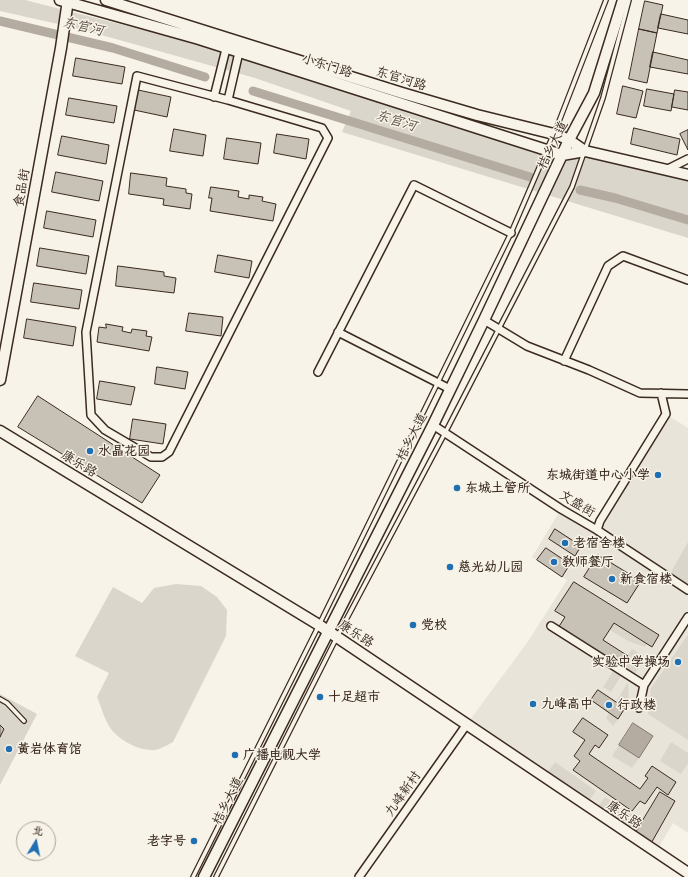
<!DOCTYPE html>
<html>
<head>
<meta charset="utf-8">
<style>
	body { margin:0 }
	#map { position:relative; width:688px; height:877px; overflow:hidden; background:#f7f3e8; font-family:"Playpen Sans","LXGW WenKai TC",sans-serif }
	canvas { display:block }
	.north { position:absolute; left:16px; top:821px; width:40px; height:40px; box-sizing:border-box; background:#f7f3e8; border:1px solid #aca397; border-radius:50%; rotate:10deg; font-size:11px; font-weight:700; line-height:16px; text-align:center; color:#3b2a1e }
	.north::after { content:''; display:block; margin:auto; width:14px; height:18px; background:#1f6fb2; clip-path:polygon(50% 0,100% 100%,50% 72%,0 100%) }
</style>
</head>
<body>
<div id="map">
<canvas width="688" height="877"></canvas>
<div class="north">北</div>
</div>
<script>
const ctx = document.querySelector('canvas').getContext('2d');
ctx.lineJoin = 'round';
function fillPath(path, color) {
  ctx.fillStyle = color;
  ctx.fill(path, 'evenodd');
}
function strokePath(path, color, width, dash) {
  ctx.strokeStyle = color;
  ctx.lineWidth = width;
  ctx.lineCap = dash ? 'butt' : 'round';
  ctx.setLineDash(dash || []);
  ctx.stroke(path);
}
function label(font, color, halo, rows, align = 'center') {
  ctx.font = font + ' "Playpen Sans","LXGW WenKai TC",sans-serif';
  ctx.lineWidth = 3;
  ctx.setLineDash([]);
  ctx.textBaseline = 'middle';
  ctx.strokeStyle = halo;
  ctx.fillStyle = color;
  for (const [text, x, y, turn = 0] of rows) {
    ctx.save();
    ctx.translate(x, y);
    ctx.rotate((+turn || 0) * Math.PI / 180);
    ctx.textAlign = isNaN(turn) ? turn : align;
    if (halo) ctx.strokeText(text, 0, 0);
    ctx.fillText(text, 0, 0);
    ctx.restore();
  }
}
const built = new Path2D(`
	M666,414L688,428V833L673,823L656,852L467,724L529,640L567,580L532,557L561,509L597,529Z`);
const green = new Path2D(`
	M0,0H25L214,48L537,150L585,151L688,175V238L342,132L351,111L255,78L80,29L0,11Z
	M688,542V586L670,574Z
	M176,584L201,586L217,597L227,610L226,636L173,742C167,745 161,749 155,750C138,751 118,740 109,726C104,718 101,706 97,697L109,673L75,656L113,587L142,603L154,588Z
	M614,623L647,644L645,647L628,641L610,630Z
	M687,636H688V740L648,714L651,688Z
	M632,649L637,652L644,660L634,675L620,667Z
	M613,671L621,676L611,692L603,687Z
	M628,682L629,702L625,708L616,702Z
	M0,694L37,714L0,785Z
	M609,713L618,719L613,726L606,718Z
	M671,742L688,753V763L681,774L660,761Z
	M619,745L639,758L632,768L612,756Z
	M555,762L596,791L586,805L545,776Z
	M605,797L639,819L629,834L595,811Z`);
const water = new Path2D(`
	M633,723L653,736L639,758L619,745Z`);
const canal = new Path2D(`
	M0,21L113,48L205,77
	M253,91L530,177
	M580,190L615,198L688,220`);
const building = new Path2D(`
	M645,1L663,5L657,33L639,29Z
	M661,14L688,20V34L658,28Z
	M639,29L657,33L647,83L629,79Z
	M653,52L688,60V74L650,67Z
	M76,58L125,67L122,84L73,76Z
	M623,86L643,91L636,118L617,114Z
	M647,89L674,94L671,111L644,106Z
	M138,90L171,97L167,117L134,110Z
	M675,90L688,92V110L672,107Z
	M69,98L117,106L114,123L66,115Z
	M634,128L680,139L677,155L631,144Z
	M174,129L206,135L203,156L170,151Z
	M688,130V150L680,134Z
	M277,134L309,139L306,159L274,153Z
	M62,136L109,145L106,164L58,155Z
	M227,138L261,143L258,164L224,159Z
	M56,172L103,181L99,201L52,192Z
	M131,173L167,178L166,186L186,189V193L192,194L190,209L163,205L164,199L129,194Z
	M211,187L239,191L238,197L249,199V195L263,197L262,201L276,204L273,221L210,211L212,198H209Z
	M47,211L96,220L93,237L44,228Z
	M40,248L89,256L86,274L37,266Z
	M218,255L252,261L249,278L215,272Z
	M118,266L164,272V276L176,278L174,293L116,286Z
	M34,283L82,290L79,309L31,302Z
	M189,313L223,317L221,336L186,331Z
	M27,319L76,327L73,346L24,338Z
	M106,324L123,327L122,331L131,333L132,329L147,331L146,336L152,337L149,351L97,342L99,327L106,328Z
	M157,367L188,372L185,389L155,384Z
	M100,381L135,387L131,405L97,399Z
	M38,396L160,475L142,503L18,427Z
	M133,419L166,424L163,444L130,439Z
	M555,529L581,546L575,556L549,539Z
	M546,548L570,564L562,577L537,560Z
	M598,555L641,581L627,603L584,577Z
	M574,582L659,635L652,647L614,623L603,640L628,656L620,667L558,628L565,617L555,611Z
	M598,690L625,708L618,719L591,700Z
	M583,718L608,735L599,748L595,745L589,754L640,789L648,778L645,776L652,766L676,782L668,795L657,787L645,804L640,801L632,811L573,770L580,761L574,756L585,740L573,732Z
	M0,725L4,729L0,737Z
	M660,792L675,801L649,847L633,837Z`);
const lane = new Path2D(`
	M0,699L7,703L24,721
	M193,877L319,625L511,233L558,124L606,0
	M216,877L337,637L445,433L572,187L603,98L629,0`);
const street = new Path2D(`
	M137,76L228,100L322,128L328,138L169,452L162,457H151L105,430L91,415L86,332Z
	M214,97L227,45
	M228,100L240,48
	M666,170L688,159
	M484,320L527,346L589,370L640,393L688,394
	M338,332L450,389
	M564,361L608,266L623,256L688,280
	M318,372L414,185L511,233
	M433,425L561,509L597,530L688,590
	M597,530L600,521L666,414L661,393
	M551,626L644,685
	M639,708L644,685L688,617
	M359,877L467,724`);
const secondary = new Path2D(`
	M60,0L199,39L562,155L585,151
	M106,0L402,93L477,115L558,135L569,140L585,151L688,175
	M0,380L61,48L68,0
	M0,431L319,625L688,873
	M204,877L433,425L484,320L569,140L594,93L623,0`);
const markers = [
	[90,451,4,"#1f6fb2"],
	[658,475,4,"#1f6fb2"],
	[457,488,4,"#1f6fb2"],
	[565,543,4,"#1f6fb2"],
	[554,562,4,"#1f6fb2"],
	[450,567,4,"#1f6fb2"],
	[612,579,4,"#1f6fb2"],
	[413,625,4,"#1f6fb2"],
	[678,662,4,"#1f6fb2"],
	[320,697,4,"#1f6fb2"],
	[533,704,4,"#1f6fb2"],
	[609,705,4,"#1f6fb2"],
	[9,749,4,"#1f6fb2"],
	[235,755,4,"#1f6fb2"],
	[194,841,4,"#1f6fb2"]
];
const streetNames = [
	["小东门路",327,66,17],
	["东官河路",401,79,17],
	["桔乡大道",553,145,-64],
	["食品街",22,188,-80],
	["桔乡大道",412,437,-63],
	["康乐路",79,464,31],
	["文盛街",577,504,31],
	["康乐路",356,634,33],
	["九峰新村",403,794,-55],
	["桔乡大道",228,801,-63],
	["康乐路",624,815,34]
];
const poiNames = [
	["水晶花园",98,451],
	["东城街道中心小学",650,475,"right"],
	["东城土管所",465,488],
	["老宿舍楼",573,543],
	["教师餐厅",562,562],
	["慈光幼儿园",458,567],
	["新食宿楼",620,579],
	["党校",421,625],
	["实验中学操场",670,662,"right"],
	["十足超市",328,697],
	["九峰高中",541,704],
	["行政楼",617,705],
	["黄岩体育馆",17,749],
	["广播电视大学",243,755],
	["老字号",186,841,"right"]
];
const waterNames = [
	["东官河",83,27,13],
	["东官河",396,121,17]
];
fillPath(built, '#e9e4d9');
fillPath(green, '#dbd6cb');
fillPath(water, '#b4aca0');
strokePath(water, '#84786c', 1);
strokePath(canal, '#b4aca0', 9);
fillPath(building, '#c8c1b6');
strokePath(building, '#3b2a1e', 1);
strokePath(lane, '#3b2a1e', 6);
strokePath(street, '#3b2a1e', 10);
strokePath(secondary, '#3b2a1e', 13);
strokePath(lane, '#f7f3e8', 3.5);
strokePath(street, '#f7f3e8', 7);
strokePath(secondary, '#f7f3e8', 10);
for (const [x, y, r, color] of markers) {
  const dot = new Path2D();
  dot.arc(x, y, r, 0, 2 * Math.PI);
  ctx.fillStyle = color;
  ctx.fill(dot);
  strokePath(dot, '#f7f3e8', 1.5);
}
label('13px', '#3b2a1e', '#f7f3e8', streetNames);
label('bold 13px', '#3b2a1e', '#f7f3e8', poiNames, 'left');
label('italic 14px', '#5f5145', '#f7f3e8', waterNames);
</script>
</body>
</html>
